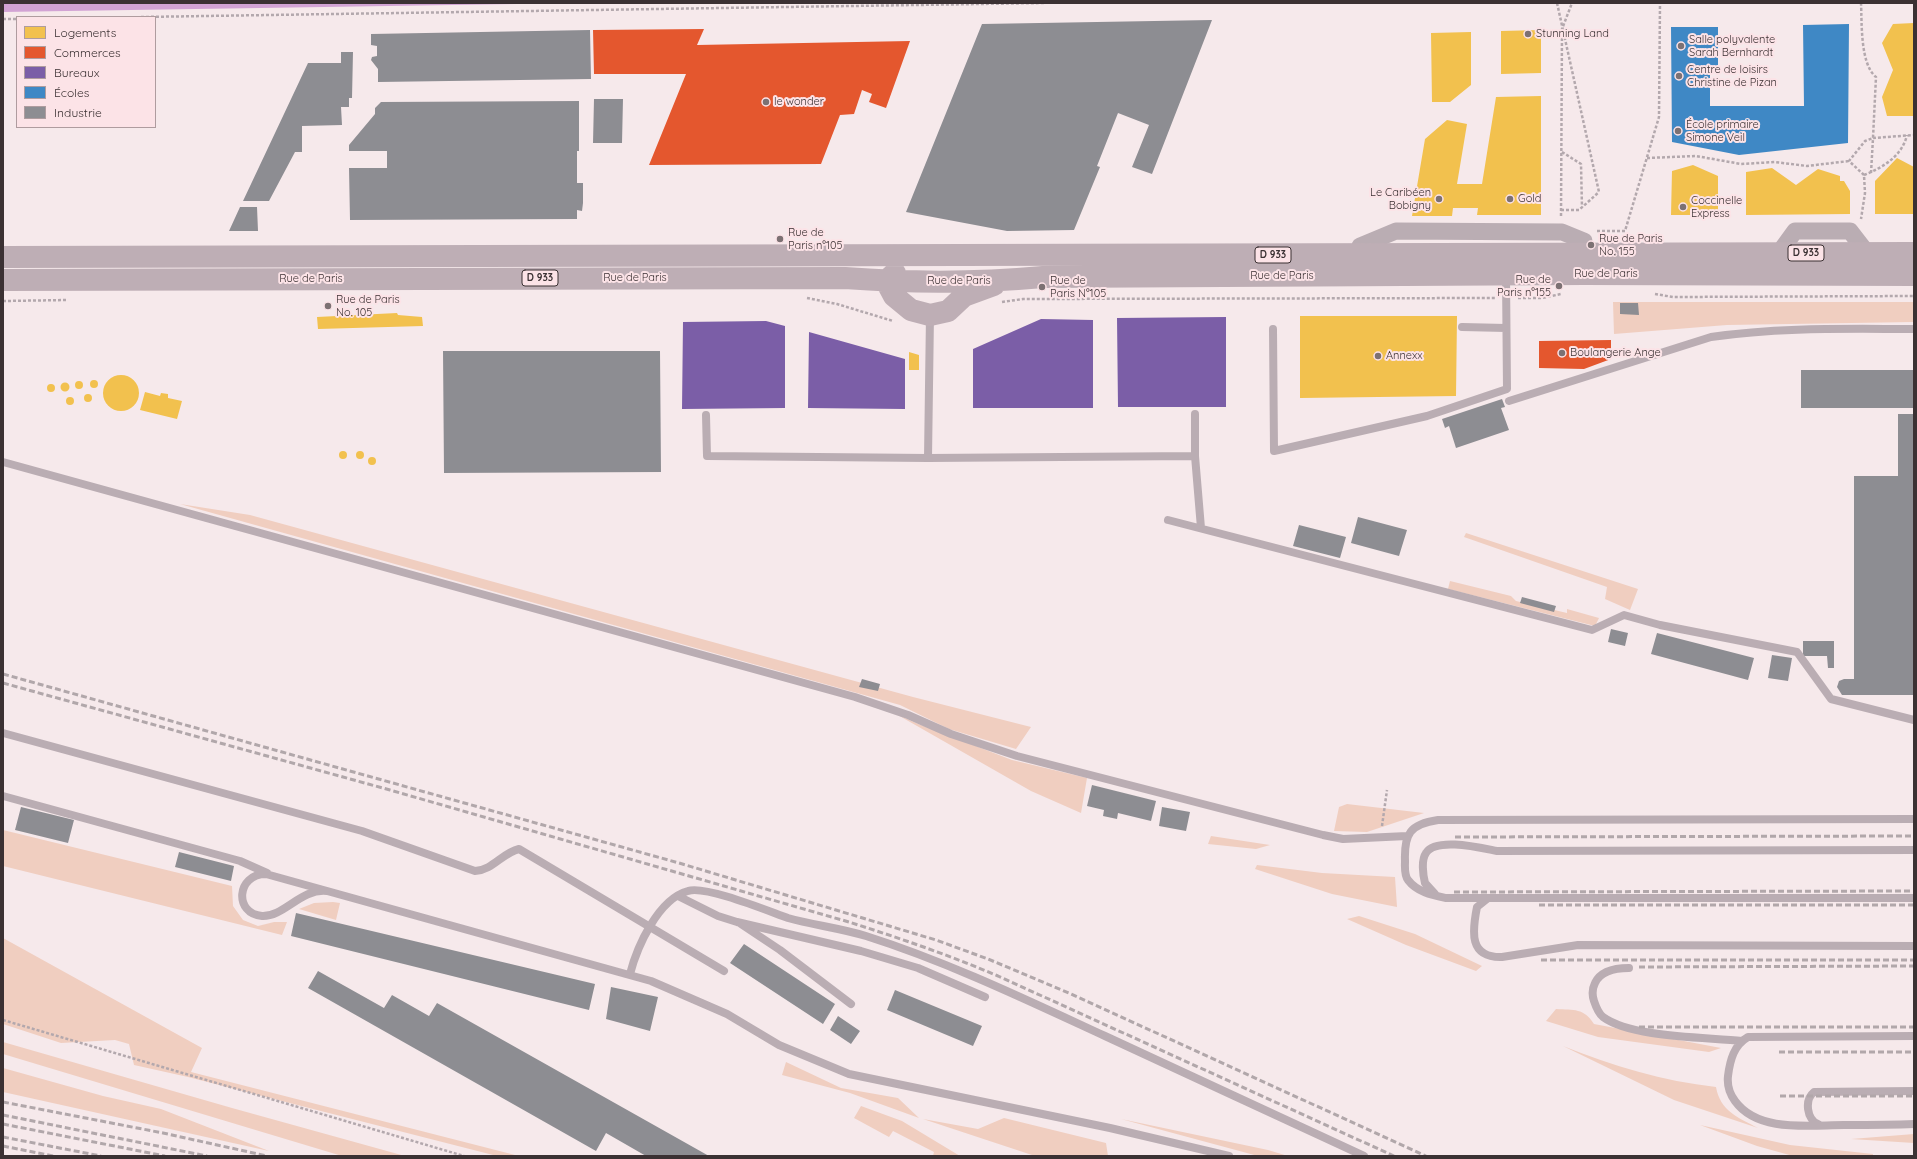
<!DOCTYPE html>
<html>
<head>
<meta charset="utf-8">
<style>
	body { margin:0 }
	#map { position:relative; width:1917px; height:1159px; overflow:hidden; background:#f6e9eb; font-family:Quicksand,sans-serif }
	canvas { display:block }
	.frame { position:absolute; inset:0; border:4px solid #3b3133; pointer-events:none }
	.legend { position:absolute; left:16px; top:16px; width:140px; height:112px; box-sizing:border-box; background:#fce3e7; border:1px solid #af9c9f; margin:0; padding:5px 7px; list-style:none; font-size:12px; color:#3b3133 }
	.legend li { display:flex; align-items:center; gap:8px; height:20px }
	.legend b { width:20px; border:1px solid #af9c9f }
</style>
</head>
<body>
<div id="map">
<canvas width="1917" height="1159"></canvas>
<div class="frame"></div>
<ul class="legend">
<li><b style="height:11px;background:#f2c14e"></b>Logements</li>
<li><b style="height:11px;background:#e4572e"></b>Commerces</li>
<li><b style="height:11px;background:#7b5ea7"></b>Bureaux</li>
<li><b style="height:11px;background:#3f88c5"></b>Écoles</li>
<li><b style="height:11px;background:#8d8d92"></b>Industrie</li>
</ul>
</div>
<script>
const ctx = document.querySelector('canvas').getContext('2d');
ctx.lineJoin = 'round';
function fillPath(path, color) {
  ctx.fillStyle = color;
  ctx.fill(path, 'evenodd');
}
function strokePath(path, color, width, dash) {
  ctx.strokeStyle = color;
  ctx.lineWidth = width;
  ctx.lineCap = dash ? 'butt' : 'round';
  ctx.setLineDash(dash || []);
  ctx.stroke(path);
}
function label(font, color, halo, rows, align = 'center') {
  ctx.font = font + ' Quicksand,sans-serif';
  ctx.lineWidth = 4;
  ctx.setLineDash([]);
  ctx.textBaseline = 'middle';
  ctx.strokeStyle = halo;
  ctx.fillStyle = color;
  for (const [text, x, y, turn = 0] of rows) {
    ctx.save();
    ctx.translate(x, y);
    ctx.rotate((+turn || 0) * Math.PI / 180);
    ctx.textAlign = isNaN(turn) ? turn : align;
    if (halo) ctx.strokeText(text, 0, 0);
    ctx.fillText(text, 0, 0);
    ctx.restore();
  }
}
const green = new Path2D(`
	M1613,302H1914V322L1727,325L1614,334Z
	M180,504L250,515L913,697L1031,727L1016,749L949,729L900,705Z
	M1466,533L1638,589L1630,610L1605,599L1607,587L1464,537Z
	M1450,581L1511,596L1516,601L1567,613V609L1599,618L1595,626L1448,589Z
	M896,714L916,723L1012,760L1087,778L1081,813L1031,791Z
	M1347,804L1424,813L1367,832L1334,831L1339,807Z
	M3,830L232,886L233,906L243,920L258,926L274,922H287L282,935L3,866Z
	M1211,836L1270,845L1256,849L1208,844Z
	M1257,865L1322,873L1395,877L1397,907L1332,894L1255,869Z
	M333,902L340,903L336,920L299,909L314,903Z
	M1359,916L1415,934L1482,966L1476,971L1406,945L1347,919Z
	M3,938L202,1048L191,1072L519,1156H497L188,1077L134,1065L129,1044L115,1040L61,1043L3,1024Z
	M1556,1009C1574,1010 1584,1008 1594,1024L1721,1048L1709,1052L1598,1037L1546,1021Z
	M3,1042L232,1108L405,1156H342L3,1054Z
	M1563,1046C1613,1066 1663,1081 1716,1087C1720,1111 1739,1118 1758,1128L1674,1100Z
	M786,1062L841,1088L898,1098L919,1118L850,1093L782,1075Z
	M3,1068L103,1096L161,1109L269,1151L3,1092Z
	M861,1106L902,1121L960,1156H933L934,1152L893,1131L889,1137L854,1118Z
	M1004,1118L1106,1143L1108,1156H1035L923,1119L978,1129Z
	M1121,1119L1268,1150L1288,1156H1258Z
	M1700,1125L1790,1145L1873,1154V1156H1793L1757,1146Z
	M1914,1134V1143L1851,1139Z`);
const water = new Path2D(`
	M3,3H581L3,12Z`);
const homes = new Path2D(`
	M1914,23V116H1887L1882,97L1893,70L1882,43L1893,24Z
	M1541,30V73L1501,74V31Z
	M1471,32V85L1450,102H1432L1431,33Z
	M1541,96V215H1477L1478,208H1453L1452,216H1412L1425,139L1447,120L1467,124L1457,184H1482L1496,97Z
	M1897,158L1914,167V214H1875V181Z
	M1693,165L1718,176V215H1671L1672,171Z
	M1772,168L1796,185L1818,169L1840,176V181H1844L1850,191V214L1746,215V172Z
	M397,313L398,315L422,317L423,326L318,329L317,317Z
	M1300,316H1457L1456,396L1300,398Z
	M909,352L919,355V370H909Z
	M103 393a18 18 0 1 1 36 0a18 18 0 1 1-36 0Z
	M90 384a4 4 0 1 1 8 0a4 4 0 1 1-8 0Z
	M75 385a4 4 0 1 1 8 0a4 4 0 1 1-8 0Z
	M60.5 387a4.5 4.5 0 1 1 9 0a4.5 4.5 0 1 1-9 0Z
	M47 388a4 4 0 1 1 8 0a4 4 0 1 1-8 0Z
	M145,392L160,396L161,393L168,394V398L182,401L177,419L140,410Z
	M84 398a4 4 0 1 1 8 0a4 4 0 1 1-8 0Z
	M66 401a4 4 0 1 1 8 0a4 4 0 1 1-8 0Z
	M339 455a4 4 0 1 1 8 0a4 4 0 1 1-8 0Z
	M356 455a4 4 0 1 1 8 0a4 4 0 1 1-8 0Z
	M368 461a4 4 0 1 1 8 0a4 4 0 1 1-8 0Z`);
const shops = new Path2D(`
	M704,29L697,45L910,41L886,108L869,102L872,94L862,90L854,114L840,115L821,164L649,165L686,74H594L593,30Z
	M1611,340V359L1584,369L1539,368V341Z`);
const offices = new Path2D(`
	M1226,317V407H1118L1117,318Z
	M1041,319L1093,320V408H973V349Z
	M766,321L785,326V408L682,409L683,322Z
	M809,332L905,359V409L808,408Z`);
const schools = new Path2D(`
	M1849,24L1848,143L1739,155L1672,142L1671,27H1718V65L1710,70V106H1804L1803,25Z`);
const industry = new Path2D(`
	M1212,20L1152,174L1132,167L1149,125L1118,113L1097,166L1100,167L1074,230L1007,231L906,212L982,24Z
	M590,30L591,79L378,82V69L371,60L372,57L377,56V46L371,45V34Z
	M341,52H353L352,98H349V107H341L342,125L302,126V152H295L269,201H243L308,63H341Z
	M594,99H623L622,143H593Z
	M579,101V151H577V183H583V203L582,211L577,210V219L350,220L349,168H387V151H349V145L375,114V108L381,102Z
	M240,207H257L258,231H229Z
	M1620,303H1638L1639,315L1620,314Z
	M443,351H660L661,472L444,473Z
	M1801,370H1914V408H1801Z
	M1502,399L1505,407L1501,408L1509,430L1456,448L1449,426L1445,428L1442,419Z
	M1898,414H1914V695H1842L1837,687L1839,681L1844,679H1854V476H1898Z
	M1358,517L1407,530L1399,556L1351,543Z
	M1299,525L1346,537L1340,558L1293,546Z
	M1522,597L1556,606L1554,612L1520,603Z
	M1611,629L1628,633L1625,646L1608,642Z
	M1657,633L1754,658L1748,680L1651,654Z
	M1803,641H1834V668H1828L1827,656H1803Z
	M1772,655L1792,658L1788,681L1768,678Z
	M862,679L880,684L878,691L859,687Z
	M1092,785L1156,801L1151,821L1118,813L1117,819L1103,816L1104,810L1087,806Z
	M21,807L74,820L68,843L15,830Z
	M1162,807L1190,812L1186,831L1159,826Z
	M179,852L234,866L231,881L175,867Z
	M296,913L595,984L589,1010L291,936Z
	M744,944L835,1004L823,1024L730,963Z
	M318,971L384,1008L392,995L429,1016L437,1003L709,1156H646L606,1133L596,1151L308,988Z
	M611,987L658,997L650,1031L606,1019Z
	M895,990L982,1026L973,1046L887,1010Z
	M838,1016L860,1031L851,1044L830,1030Z`);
const path = new Path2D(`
	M1861,3C1862,23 1860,64 1876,77L1873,138L1865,141L1849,161L1864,175L1865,193L1861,219
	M141,17L1045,3
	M3,19H17
	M1562,152L1581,164L1582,208
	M1647,158L1696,156L1741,164L1775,162L1807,166L1849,161
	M1871,173L1873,138L1914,135
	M1864,175C1884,167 1902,156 1907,135
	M1561,210H1579L1599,192
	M1561,216L1562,29L1572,3
	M1597,231H1625L1659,117L1660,3
	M1655,294L1673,297L1914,296
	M807,298L837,304L893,321
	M1518,298H1542L1561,294
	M3,301L68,300
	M1002,302L1023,299L1495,298
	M1382,826L1387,790
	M3,1020L464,1156`);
const service = new Path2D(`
	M930,315L928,458L1195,456V414
	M1462,327L1506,328
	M1273,329L1274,451L1427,416L1507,389L1506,276
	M1509,401L1711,337C1778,327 1846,329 1914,329
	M706,415L707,456L928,458
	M1195,456L1201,528
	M3,462L855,697L908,715L951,734L1017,756L1323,835L1343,839L1407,836
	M1168,520L1592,630L1624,615L1660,625L1797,652L1831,699L1914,720
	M3,733L362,831L475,871C493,870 502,853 519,849L724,971
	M3,796L240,861L267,873
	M1914,819L1438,820C1410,824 1404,834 1405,861C1405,867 1404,875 1408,880C1417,892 1432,895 1446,898H1914
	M327,891C301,888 284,917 262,916C234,914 236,874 266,874L651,981L727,1014L779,1045L849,1074L1110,1128L1229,1156
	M1435,894L1425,883C1423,875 1421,860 1426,853C1436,837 1481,848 1497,851L1914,850
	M678,896L718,916L737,922L861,951L918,968L985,997
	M1487,899L1477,907C1472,932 1469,958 1502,957L1578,945L1914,946
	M741,924L780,950L851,1004
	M1629,968C1617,968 1601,970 1595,983C1592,989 1592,995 1594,1001C1596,1007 1598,1013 1603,1017C1632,1038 1706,1037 1742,1041
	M630,974C637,947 658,899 688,891C705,885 768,911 788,918C813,925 840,928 866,936C948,962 1027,1000 1105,1036C1191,1076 1278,1116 1364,1156
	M1914,1036L1748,1037C1734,1045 1730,1060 1728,1076C1727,1085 1729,1093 1735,1101C1758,1133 1810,1125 1844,1125C1867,1125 1891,1125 1914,1124
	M1818,1124C1807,1120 1804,1100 1814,1092L1914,1091`);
const minor = new Path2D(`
	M1360,246L1396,231L1562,232L1584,241V254
	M1779,253L1795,231H1850L1867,253`);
const primary = new Path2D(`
	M3,257L1914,253
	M895,273L886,281L894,296L911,310L930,315L948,311L964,296L994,285
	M3,280L845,278C911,283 977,283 1043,277L1584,274L1914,275`);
const rail = new Path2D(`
	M3,674L679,863L936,940L988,959L1071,994L1426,1156
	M3,683L390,790L849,922C899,938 949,955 998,976L1394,1156
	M1455,837L1914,836
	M1454,892L1914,891
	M1539,905H1914
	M1541,960H1914
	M1639,967L1914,966
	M1639,1027H1914
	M1779,1052H1914
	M1780,1096H1914
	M3,1102L163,1133L267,1156
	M3,1115L207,1156
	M3,1124L165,1156
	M3,1137L101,1156
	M3,1146L53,1156`);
const pathBridge = new Path2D(`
	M1557,3L1599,192`);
const markers = [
	[1528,34,4,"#7c7173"],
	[1681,46,4,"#7c7173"],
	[1679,76,4,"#7c7173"],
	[766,102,4,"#7c7173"],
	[1678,131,4,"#7c7173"],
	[1439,199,4,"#7c7173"],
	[1510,199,4,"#7c7173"],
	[1683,207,4,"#7c7173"],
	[780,239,4,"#7c7173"],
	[1591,245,4,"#7c7173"],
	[1559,286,4,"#7c7173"],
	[1042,287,4,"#7c7173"],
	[328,306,4,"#7c7173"],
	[1562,353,4,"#7c7173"],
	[1378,356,4,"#7c7173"]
];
const shields = [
	[1806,253,36],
	[1273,255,36],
	[540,278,36]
];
const shieldNames = [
	["D 933",1806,253],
	["D 933",1273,255],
	["D 933",540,278]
];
const poiNames = [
	["Stunning Land",1536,34],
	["Salle polyvalente",1689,40],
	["Sarah Bernhardt",1689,53],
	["Centre de loisirs",1687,70],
	["Christine de Pizan",1687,83],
	["le wonder",774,102],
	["École primaire",1686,125],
	["Simone Veil",1686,138],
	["Le Caribéen",1431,193,"right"],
	["Bobigny",1431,206,"right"],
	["Gold",1518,199],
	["Coccinelle",1691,201],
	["Express",1691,214],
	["Rue de",788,233],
	["Paris n°105",788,246],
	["Rue de Paris",1599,239],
	["No. 155",1599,252],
	["Rue de",1551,280,"right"],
	["Paris n°155",1551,293,"right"],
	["Rue de",1050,281],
	["Paris N°105",1050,294],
	["Rue de Paris",336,300],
	["No. 105",336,313],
	["Boulangerie Ange",1570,353],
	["Annexx",1386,356]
];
const streetNames = [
	["Rue de Paris",1606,274],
	["Rue de Paris",1282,276],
	["Rue de Paris",635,278],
	["Rue de Paris",311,279],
	["Rue de Paris",959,281]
];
fillPath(green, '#f0cec0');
fillPath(water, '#d2a3d4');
fillPath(homes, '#f2c14e');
fillPath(shops, '#e4572e');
fillPath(offices, '#7b5ea7');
fillPath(schools, '#3f88c5');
fillPath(industry, '#8d8d92');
strokePath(path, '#b3a8ad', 2.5, [3, 2]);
strokePath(service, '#baadb3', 8);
strokePath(minor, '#baadb3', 17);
strokePath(primary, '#beaeb5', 22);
strokePath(rail, '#b1a7aa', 3, [6, 3]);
strokePath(pathBridge, '#b3a8ad', 2.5, [3, 2]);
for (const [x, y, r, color] of markers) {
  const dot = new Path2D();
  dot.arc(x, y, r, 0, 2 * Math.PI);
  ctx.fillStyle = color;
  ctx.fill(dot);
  strokePath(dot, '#fce3e7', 1.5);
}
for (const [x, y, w] of shields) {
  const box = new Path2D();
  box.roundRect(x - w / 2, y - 8, w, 16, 3);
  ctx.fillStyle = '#fce3e7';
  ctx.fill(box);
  strokePath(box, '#3b3133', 1);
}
label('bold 10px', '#3b3133', null, shieldNames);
label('11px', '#3b3133', '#fce3e7', poiNames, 'left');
label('11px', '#3b3133', '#fce3e7', streetNames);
</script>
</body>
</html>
